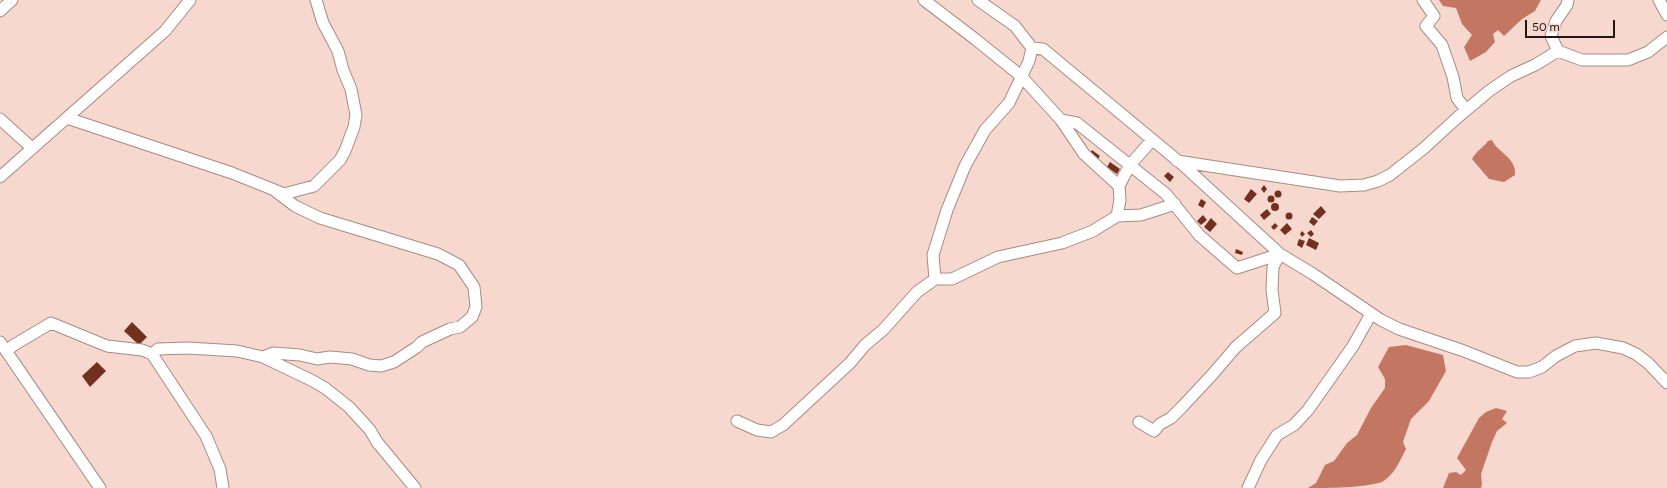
<!DOCTYPE html>
<html>
<head>
<meta charset="utf-8">
<style>
	body { margin:0 }
	#map { position:relative; width:1667px; height:488px; overflow:hidden; background:#f7d8cf; font-family:Figtree,sans-serif }
	canvas { display:block }
	.scale { position:absolute; left:1525px; top:20px; width:90px; height:18px; box-sizing:border-box; border:2px solid #211613; border-top:0; padding-left:5px; font-size:12px; line-height:14px; white-space:nowrap; color:#211613; -webkit-text-stroke:3px #f7d8cf; paint-order:stroke }
</style>
</head>
<body>
<div id="map">
<canvas width="1667" height="488"></canvas>
<div class="scale">50 m</div>
</div>
<script>
const ctx = document.querySelector('canvas').getContext('2d');
ctx.lineJoin = 'round';
function fillPath(path, color) {
  ctx.fillStyle = color;
  ctx.fill(path, 'evenodd');
}
function strokePath(path, color, width, dash) {
  ctx.strokeStyle = color;
  ctx.lineWidth = width;
  ctx.lineCap = dash ? 'butt' : 'round';
  ctx.setLineDash(dash || []);
  ctx.stroke(path);
}
const water = new Path2D(`
	M1439,0H1541L1535,11L1522,19L1504,36L1498,30L1493,34L1495,42L1486,52L1470,61L1464,47L1472,35L1462,24L1456,8L1443,6Z
	M1492,140C1497,152 1517,158 1515,175L1504,182L1489,179L1472,159C1477,150 1483,148 1488,141Z
	M1406,345L1443,355L1446,371L1429,401L1411,419L1403,442L1406,449C1400,461 1394,475 1382,482C1363,488 1330,488 1308,488L1316,483L1325,465L1334,461L1347,443L1357,435L1371,408L1385,388V379L1378,367L1389,347Z
	M1496,408L1507,411L1502,419L1507,423L1497,431L1492,442L1481,474L1482,484L1481,488H1443L1449,473L1456,472L1461,475L1466,470L1457,458L1479,418L1486,412Z`);
const building = new Path2D(`
	M1092,150L1100,156L1097,160L1089,155Z
	M1110,162L1120,169L1117,174L1107,167Z
	M1168,172L1174,177L1170,182L1164,176Z
	M1264,185L1267,189L1264,193L1261,189Z
	M1251,189L1257,194L1249,203L1244,199Z
	M1274.5 194a3.5 3.5 0 1 1 7 0a3.5 3.5 0 1 1-7 0Z
	M1267.5 199a3.5 3.5 0 1 1 7 0a3.5 3.5 0 1 1-7 0Z
	M1201,199L1206,202L1203,208L1198,205Z
	M1271 207a4 4 0 1 1 8 0a4 4 0 1 1-8 0Z
	M1321,206L1326,212L1319,219L1313,214Z
	M1267,209L1271,214L1264,220L1260,215Z
	M1285.5 216a3.5 3.5 0 1 1 7 0a3.5 3.5 0 1 1-7 0Z
	M1203,215L1207,220L1201,225L1197,221Z
	M1312,217L1318,221L1314,226L1309,222Z
	M1211,218L1217,224L1210,232L1204,227Z
	M1275,223L1278,226L1274,230L1271,227Z
	M1287,223L1292,229L1285,235L1280,230Z
	M1311,230L1314,234L1311,237L1307,233Z
	M1302,231L1305,234L1302,237L1300,234Z
	M1309,238L1319,243L1316,250L1306,245Z
	M1299,239L1305,241L1302,248L1297,245Z
	M1236,249L1243,252L1242,255L1235,253Z
	M132,322L147,337L139,345L124,331Z
	M97,362L106,371L90,387L82,376Z`);
const street = new Path2D(`
	M924,0L975,39L1021,76L1061,120L1077,123L1166,194L1199,235L1237,268L1280,254
	M978,0L1015,26L1032,48L1043,49L1183,165L1280,254L1313,274L1381,320L1399,329L1464,351L1517,372H1529L1542,367L1556,356L1575,346L1596,343L1623,348L1636,354L1648,363L1667,383
	M1423,0L1434,16L1426,26L1442,45L1453,77L1457,98L1466,110
	M1659,0L1667,15
	M0,11L12,0
	M1558,51L1551,36L1556,21L1567,5L1568,0
	M67,118L232,173L282,193L284,194L314,186L340,160L345,151L354,127L356,115L351,89L343,70L338,51L323,23L316,0
	M0,119L32,148
	M1061,120L1084,154L1119,186
	M1177,161L1340,186L1364,185L1378,181L1390,175L1423,149L1458,117L1489,91L1511,76L1535,65L1558,51L1582,60H1628L1648,52L1667,37
	M0,177L165,31L190,0
	M1117,216L1120,200L1119,186L1124,176L1130,165L1152,140
	M935,279L933,255L947,210L965,166L985,130L1009,103L1029,61L1032,48
	M0,342L100,488
	M6,351L14,345L51,323L107,346L142,350L152,354L206,436L220,469L223,488
	M152,354L158,349L188,348L237,351L263,357L313,381L325,388L349,407L370,430L377,442L415,488
	M263,357L273,353L300,355L317,359L330,357L352,359L369,365L381,366L394,362L417,347L422,342L450,329L460,327L472,317L476,307L474,287L459,265L438,254L320,218L295,206L274,190
	M737,421L757,430L771,432L783,425L850,363L865,345L883,330L917,292L935,279H952L998,257L1062,243L1093,231L1117,216L1141,215L1175,204
	M1139,422L1154,431L1160,424L1171,418L1181,408L1211,376L1236,347L1275,313L1272,290L1273,267L1280,254
	M1248,488L1261,460L1277,435L1294,425L1308,410L1353,346L1371,314`);
fillPath(water, '#c37762');
fillPath(building, '#74301e');
strokePath(street, '#a88b83', 13);
strokePath(street, '#fff', 11);
</script>
</body>
</html>
